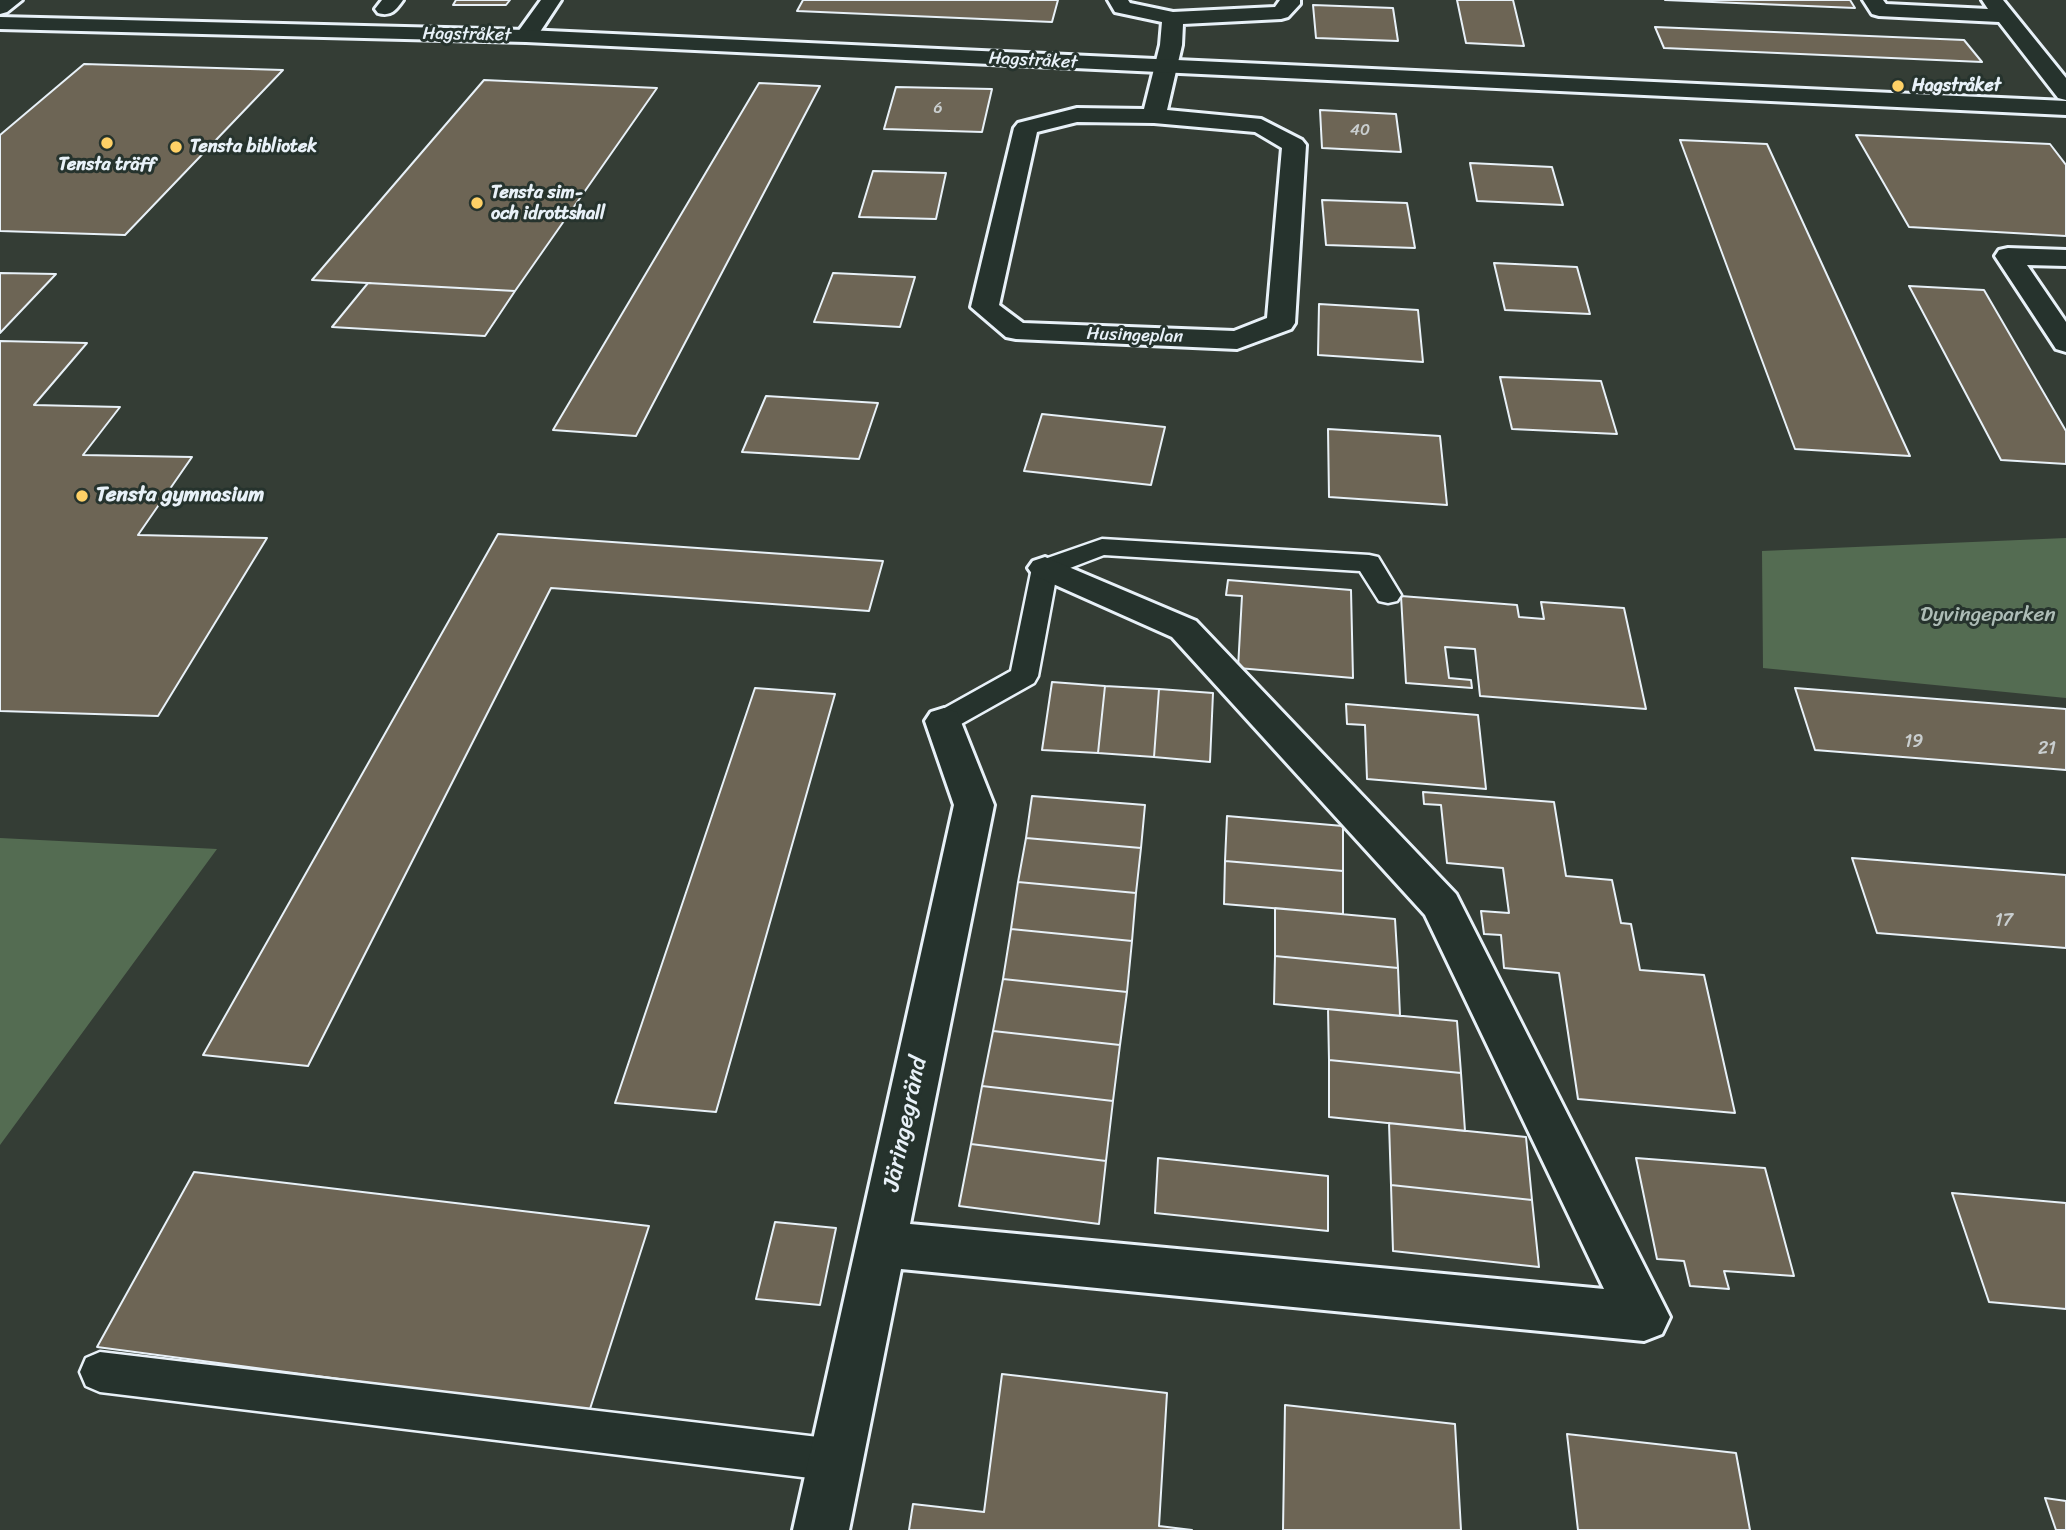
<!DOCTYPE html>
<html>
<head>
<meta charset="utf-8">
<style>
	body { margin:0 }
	canvas { display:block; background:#343d35 }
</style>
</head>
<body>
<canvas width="2066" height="1530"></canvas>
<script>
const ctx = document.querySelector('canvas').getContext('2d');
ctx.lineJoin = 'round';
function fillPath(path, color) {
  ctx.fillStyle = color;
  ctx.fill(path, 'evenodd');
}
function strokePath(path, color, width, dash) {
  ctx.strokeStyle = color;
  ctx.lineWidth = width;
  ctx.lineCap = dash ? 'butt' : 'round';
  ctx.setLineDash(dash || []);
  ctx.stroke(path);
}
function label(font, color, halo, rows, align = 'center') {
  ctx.font = font + ' Sriracha,sans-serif';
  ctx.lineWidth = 6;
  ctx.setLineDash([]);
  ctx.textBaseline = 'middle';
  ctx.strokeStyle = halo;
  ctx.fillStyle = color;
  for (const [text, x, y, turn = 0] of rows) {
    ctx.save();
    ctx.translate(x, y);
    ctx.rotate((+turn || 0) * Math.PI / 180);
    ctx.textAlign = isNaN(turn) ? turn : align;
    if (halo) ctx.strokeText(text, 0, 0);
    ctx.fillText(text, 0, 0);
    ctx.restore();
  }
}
const green = new Path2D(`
	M2066,538V698L1763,668L1762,551Z
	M0,838L217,849L0,1145Z`);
const building = new Path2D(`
	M456,0H510L506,5H453Z
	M803,0H1058L1052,22L797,11Z
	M1457,0H1513L1524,46L1466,43Z
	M1665,0H1850L1855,8Z
	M1313,5L1393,8L1398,41L1316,38Z
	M1655,27L1964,40L1982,62L1664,48Z
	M84,64L283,70L125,235L0,231V135Z
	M484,80L657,88L515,291L312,280Z
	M759,83L820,86L636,436L553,430Z
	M896,87L992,89L982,132L884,129Z
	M1320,110L1396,114L1401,152L1322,148Z
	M1856,135L2050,144L2066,165V236L1909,227Z
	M1680,140L1767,144L1910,456L1795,449Z
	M1470,163L1552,167L1563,205L1477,201Z
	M873,171L946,173L936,219L859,217Z
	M1322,200L1407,203L1415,248L1326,245Z
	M1494,263L1577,267L1590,314L1505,310Z
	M0,273L56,274L0,333Z
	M833,273L915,277L900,327L814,322Z
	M368,283L515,291L485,336L332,327Z
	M1909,286L1984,290L2066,431V464L2001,460Z
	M1319,304L1418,310L1423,362L1318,355Z
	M0,341L87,343L34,405L120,407L83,455L192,457L138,535L267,538L158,716L0,711Z
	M1500,377L1601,381L1617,434L1512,429Z
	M766,396L878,403L859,459L742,452Z
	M1042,414L1165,427L1151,485L1024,471Z
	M1328,429L1440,436L1447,505L1329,497Z
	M498,534L883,561L869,611L551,588L308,1066L203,1055Z
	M1228,580L1351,590L1353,678L1238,668L1242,596L1226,595Z
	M1401,596L1517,605L1519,617L1544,619L1541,602L1624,608L1646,709L1480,696L1475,649L1445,647L1449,678L1471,680L1472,688L1406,683Z
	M1052,682L1105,686L1098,753L1042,750Z
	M1105,686L1159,689L1154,757L1098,753Z
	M755,688L835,694L716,1112L615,1103Z
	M1795,688L2066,709V770L1815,750Z
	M1159,689L1213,693L1210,762L1154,757Z
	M1346,704L1478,715L1486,789L1367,779L1365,725L1347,724Z
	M1423,792L1554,802L1566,876L1612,880L1621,923L1631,924L1640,970L1704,975L1735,1113L1578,1099L1559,973L1504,968L1501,935L1484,934L1481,911L1509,913L1503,868L1447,863L1441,805L1424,804Z
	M1032,796L1145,805L1141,848L1026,838Z
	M1227,816L1343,826V871L1225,861Z
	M1026,838L1141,848L1136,893L1018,882Z
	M1852,858L2066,875V948L1877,933Z
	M1225,861L1343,871V914L1224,904Z
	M1018,882L1136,893L1132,941L1011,929Z
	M1275,908L1395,919L1398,968L1275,956Z
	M1011,929L1132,941L1127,992L1003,979Z
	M1275,956L1398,968L1400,1016L1274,1004Z
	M1003,979L1127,992L1120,1045L993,1031Z
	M1328,1009L1457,1021L1461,1073L1329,1060Z
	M993,1031L1120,1045L1113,1101L982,1086Z
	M1329,1060L1461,1073L1465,1131L1329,1117Z
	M982,1086L1113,1101L1106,1161L971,1144Z
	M1389,1123L1526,1137L1532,1200L1391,1185Z
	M971,1144L1106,1161L1099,1224L959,1206Z
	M1158,1158L1328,1176V1231L1155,1213Z
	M1636,1158L1765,1168L1794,1276L1724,1271L1729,1289L1690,1286L1684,1261L1657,1259Z
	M194,1172L649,1226L589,1412L97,1347Z
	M1391,1185L1532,1200L1539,1267L1393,1251Z
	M1952,1193L2066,1203V1309L1989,1302Z
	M775,1222L836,1228L820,1305L756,1299Z
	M1002,1374L1167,1393L1159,1526L1192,1530H909L913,1504L984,1512Z
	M1285,1405L1455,1424L1461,1530H1283Z
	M1567,1434L1736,1453L1750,1530H1578Z
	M2045,1498L2066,1501V1530H2056Z`);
const service = new Path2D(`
	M1102,539L1369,555L1378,557L1401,595L1397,601L1388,603L1379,601L1360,571L1104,555L1057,573L1038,676L1034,683L954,728L944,731L934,728L930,721L934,714L1011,671L1032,568L1036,562Z
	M100,1352L835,1439L850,1445L856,1460L850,1475L835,1481L100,1392L86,1386L80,1372L86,1358Z`);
const pedestrian = new Path2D(`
	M382,0H403C396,10 391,17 378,13L375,9Z`);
const minor = new Path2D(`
	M0,0H22L7,12L0,14Z
	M541,0H561L534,41H518L515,36Z
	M1108,0H1128L1130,3L1173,12L1275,7L1280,0H1300V4L1288,17L1281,19L1183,24L1182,45L1167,110L1261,119L1302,140L1306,145L1295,323L1291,329L1237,349L1016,339L1006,337L971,307L1014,128L1018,123L1077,108L1144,109L1160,45L1162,22L1115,12ZM1077,122L1154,123L1255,132L1282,148L1267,318L1234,331L1023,323L999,305L1037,132Z
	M1863,0H1883L1886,4L1988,9L1982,0H2003L2066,78V100L2058,98L1999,22L1879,16L1872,14Z
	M2008,248L2066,250V266L2027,265L2066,322V352L2056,349L1995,256L1999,250Z
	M1045,557L1196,621L1456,894L1670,1317L1662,1334L1644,1341L901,1269L849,1530H793L954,805L925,721L931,712L944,708L957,712L994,805L910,1224L1604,1289L1425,915L1172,637L1033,575L1028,568L1033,561Z`);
const tertiary = new Path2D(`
	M0,17L526,30L2066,101V115L526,42L0,29Z`);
const markers = [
	[1898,86,7,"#ffd166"],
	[107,143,7,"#ffd166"],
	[176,147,7,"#ffd166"],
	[477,203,7,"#ffd166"],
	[82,496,7,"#ffd166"]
];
const farNumbernames = [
	["6",938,109],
	["40",1360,131]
];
const farStreetnames = [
	["Hagstråket",467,35,1],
	["Hagstråket",1033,61,3],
	["Husingeplan",1135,336,2]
];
const farPoinames = [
	["Hagstråket",1912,86],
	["Tensta bibliotek",190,147],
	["Tensta träff",107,165,"center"],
	["Tensta sim-",491,193],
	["och idrottshall",491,214]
];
const numberNames = [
	["19",1914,742],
	["21",2047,749],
	["17",2004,921]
];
const poiNames = [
	["Tensta gymnasium",96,496]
];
const parkNames = [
	["Dyvingeparken",1988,616]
];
const nearStreetnames = [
	["Järingegränd",906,1124,-78]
];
fillPath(green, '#546c52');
fillPath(building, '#6d6555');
strokePath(building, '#e8f1f8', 2);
strokePath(service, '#e8f1f8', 5);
strokePath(pedestrian, '#e8f1f8', 6);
strokePath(minor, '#e8f1f8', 6);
strokePath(tertiary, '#e8f1f8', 6);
fillPath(service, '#26332d');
fillPath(pedestrian, '#26332d');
fillPath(minor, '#26332d');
fillPath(tertiary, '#26332d');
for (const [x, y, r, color] of markers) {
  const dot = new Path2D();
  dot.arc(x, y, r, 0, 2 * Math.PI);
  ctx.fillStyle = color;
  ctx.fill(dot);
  strokePath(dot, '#26332d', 2.5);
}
label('16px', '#c9cecf', null, farNumbernames);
label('18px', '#e8f1f8', '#26332d', farStreetnames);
label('bold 18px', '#e8f1f8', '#26332d', farPoinames, 'left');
label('18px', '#c9cecf', null, numberNames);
label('bold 21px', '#e8f1f8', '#26332d', poiNames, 'left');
label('21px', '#adbcb6', '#26332d', parkNames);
label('24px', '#e8f1f8', '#26332d', nearStreetnames);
</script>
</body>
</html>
